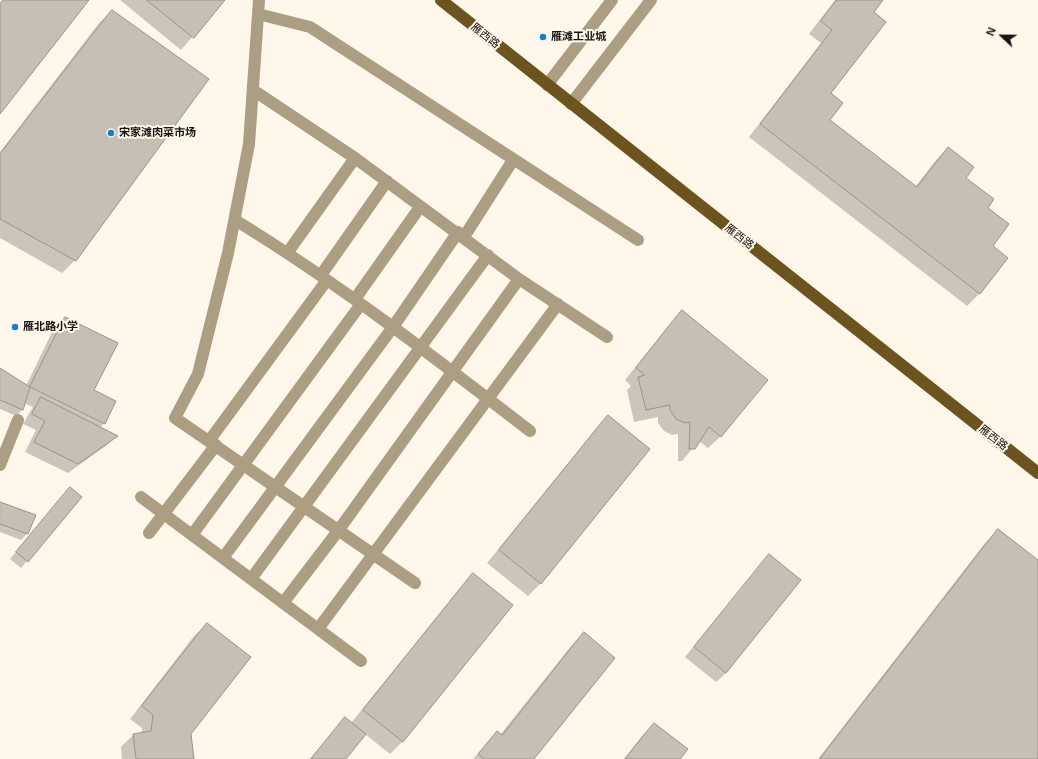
<!DOCTYPE html>
<html>
<head>
<meta charset="utf-8">
<style>
	body { margin:0 }
	#map { position:relative; width:1038px; height:759px; overflow:hidden; background:#fef7ea; font-family:Arial,sans-serif }
	canvas { display:block }
	.north { position:absolute; left:982px; top:16px; width:40px; height:40px; -webkit-text-stroke:3px #fef7ea; paint-order:stroke; rotate:292deg; font-size:11px; font-weight:700; line-height:16px; text-align:center; color:#171511 }
	.north::after { content:''; display:block; margin:auto; width:14px; height:18px; background:#171511; clip-path:polygon(50% 0,100% 100%,50% 72%,0 100%) }
</style>
</head>
<body>
<div id="map">
<canvas width="1038" height="759"></canvas>
<div class="north">N</div>
</div>
<script>
const ctx = document.querySelector('canvas').getContext('2d');
ctx.lineJoin = 'round';
function fillPath(path, color) {
  ctx.fillStyle = color;
  ctx.fill(path, 'evenodd');
}
function strokePath(path, color, width, dash) {
  ctx.strokeStyle = color;
  ctx.lineWidth = width;
  ctx.lineCap = dash ? 'butt' : 'round';
  ctx.setLineDash(dash || []);
  ctx.stroke(path);
}
function label(font, color, halo, rows, align = 'center') {
  ctx.font = font + ' Arial,"Noto Sans SC",sans-serif';
  ctx.lineWidth = 4;
  ctx.setLineDash([]);
  ctx.textBaseline = 'middle';
  ctx.strokeStyle = halo;
  ctx.fillStyle = color;
  for (const [text, x, y, turn = 0] of rows) {
    ctx.save();
    ctx.translate(x, y);
    ctx.rotate((+turn || 0) * Math.PI / 180);
    ctx.textAlign = isNaN(turn) ? turn : align;
    if (halo) ctx.strokeText(text, 0, 0);
    ctx.fillText(text, 0, 0);
    ctx.restore();
  }
}
const shadow = new Path2D(`
	M120,0H224L181,50Z
	M835,0H882L873,13L830,94L828,120L915,187L936,160L948,148L965,178L986,208L991,246L1007,258L979,294L967,306L749,137L821,43L809,34Z
	M112,11L75,260L62,273L0,238V152L99,23Z
	M682,312L721,436L708,448L699,441L682,461H678V434L672,435L664,431L658,423V417L634,422L627,390L631,386L625,380L670,324Z
	M66,318L104,423L100,428L116,436L107,445L68,473L25,452L36,430L23,424L33,407L24,403L22,410L16,416L0,409V369L26,386L53,330Z
	M608,417L649,449L540,584L528,596L487,563L596,429Z
	M64,494L81,497L21,568L10,559Z
	M0,503L34,516L27,534L21,540L0,532Z
	M998,530L1038,562V759H818L985,543Z
	M769,555L726,673L716,682L685,657Z
	M473,575L511,606L402,742L390,754L365,734L345,759H310L345,718L351,723L461,587Z
	M207,624L190,734L193,759H122L121,747L133,735L141,734L142,728L130,719L194,636Z
	M584,634L533,759H473L497,732L500,735L571,646Z
	M654,724L679,759H624L642,736Z`);
const building = new Path2D(`
	M3,0H89L0,114V4Z
	M147,0H225L194,38Z
	M837,0H883L874,12L886,22L831,93L843,103L830,120L917,187L948,147L974,167L966,178L994,199L988,208L1009,224L993,246L1008,258L980,294L760,124L832,30L821,21Z
	M112,10L209,79L76,261L0,219V154Z
	M682,310L768,380L721,437L709,427L695,449H689L690,422L685,423L676,419L670,410V405L646,410L638,377L645,375L636,368Z
	M65,317L118,343L94,390L116,401L105,424L30,387Z
	M0,368L30,387L23,410L0,400Z
	M41,397L118,436L78,464L34,442L45,421L32,414Z
	M608,415L650,449L541,584L499,550Z
	M70,487L82,497L28,562L16,552Z
	M0,502L36,515L28,534L0,524Z
	M998,529L1038,560V759H820Z
	M769,554L801,580L726,673L694,647Z
	M473,573L513,605L403,742L363,710Z
	M207,623L251,657L191,734L194,759H136L133,734L151,731L153,715L142,706Z
	M584,632L615,658L534,759H484L478,754L497,731L502,735Z
	M345,717L366,734L346,759H311Z
	M654,723L688,749L680,759H625Z`);
const minor = new Path2D(`
	M259,0L249,144L228,253L198,374L175,418L415,583
	M258,14L310,27L638,240
	M547,85L612,0
	M253,90L355,158L519,279L607,337
	M571,104L651,0
	M235,220C338,283 434,357 530,431
	M464,237L513,160
	M288,252L355,158
	M321,275L387,181
	M355,299L420,207
	M209,441L327,280
	M0,465L18,420
	M141,497L361,661
	M149,533L216,445
	M192,535L361,304
	M223,558L393,327L458,232
	M251,579L488,255
	M283,603L338,531L519,279
	M318,629L558,304`);
const major = new Path2D(`
	M441,0L1038,473`);
const markers = [
	[543,37,4,"#1381cb"],
	[111,133,4,"#1381cb"],
	[15,327,4,"#1381cb"]
];
const streetNames = [
	["雁西路",485,36,38],
	["雁西路",739,237,38],
	["雁西路",993,438,38]
];
const poiNames = [
	["雁滩工业城",551,37],
	["宋家滩肉菜市场",119,133],
	["雁北路小学",23,327]
];
fillPath(shadow, '#0003');
fillPath(building, '#c6c0b4');
strokePath(building, '#999388', 1);
strokePath(minor, '#ac9e83', 12);
strokePath(major, '#6d541e', 12);
for (const [x, y, r, color] of markers) {
  const dot = new Path2D();
  dot.arc(x, y, r, 0, 2 * Math.PI);
  ctx.fillStyle = color;
  ctx.fill(dot);
  strokePath(dot, '#fef7ea', 1.5);
}
label('11px', '#171511', '#fef7ea', streetNames);
label('bold 11px', '#171511', '#fef7ea', poiNames, 'left');
</script>
</body>
</html>
